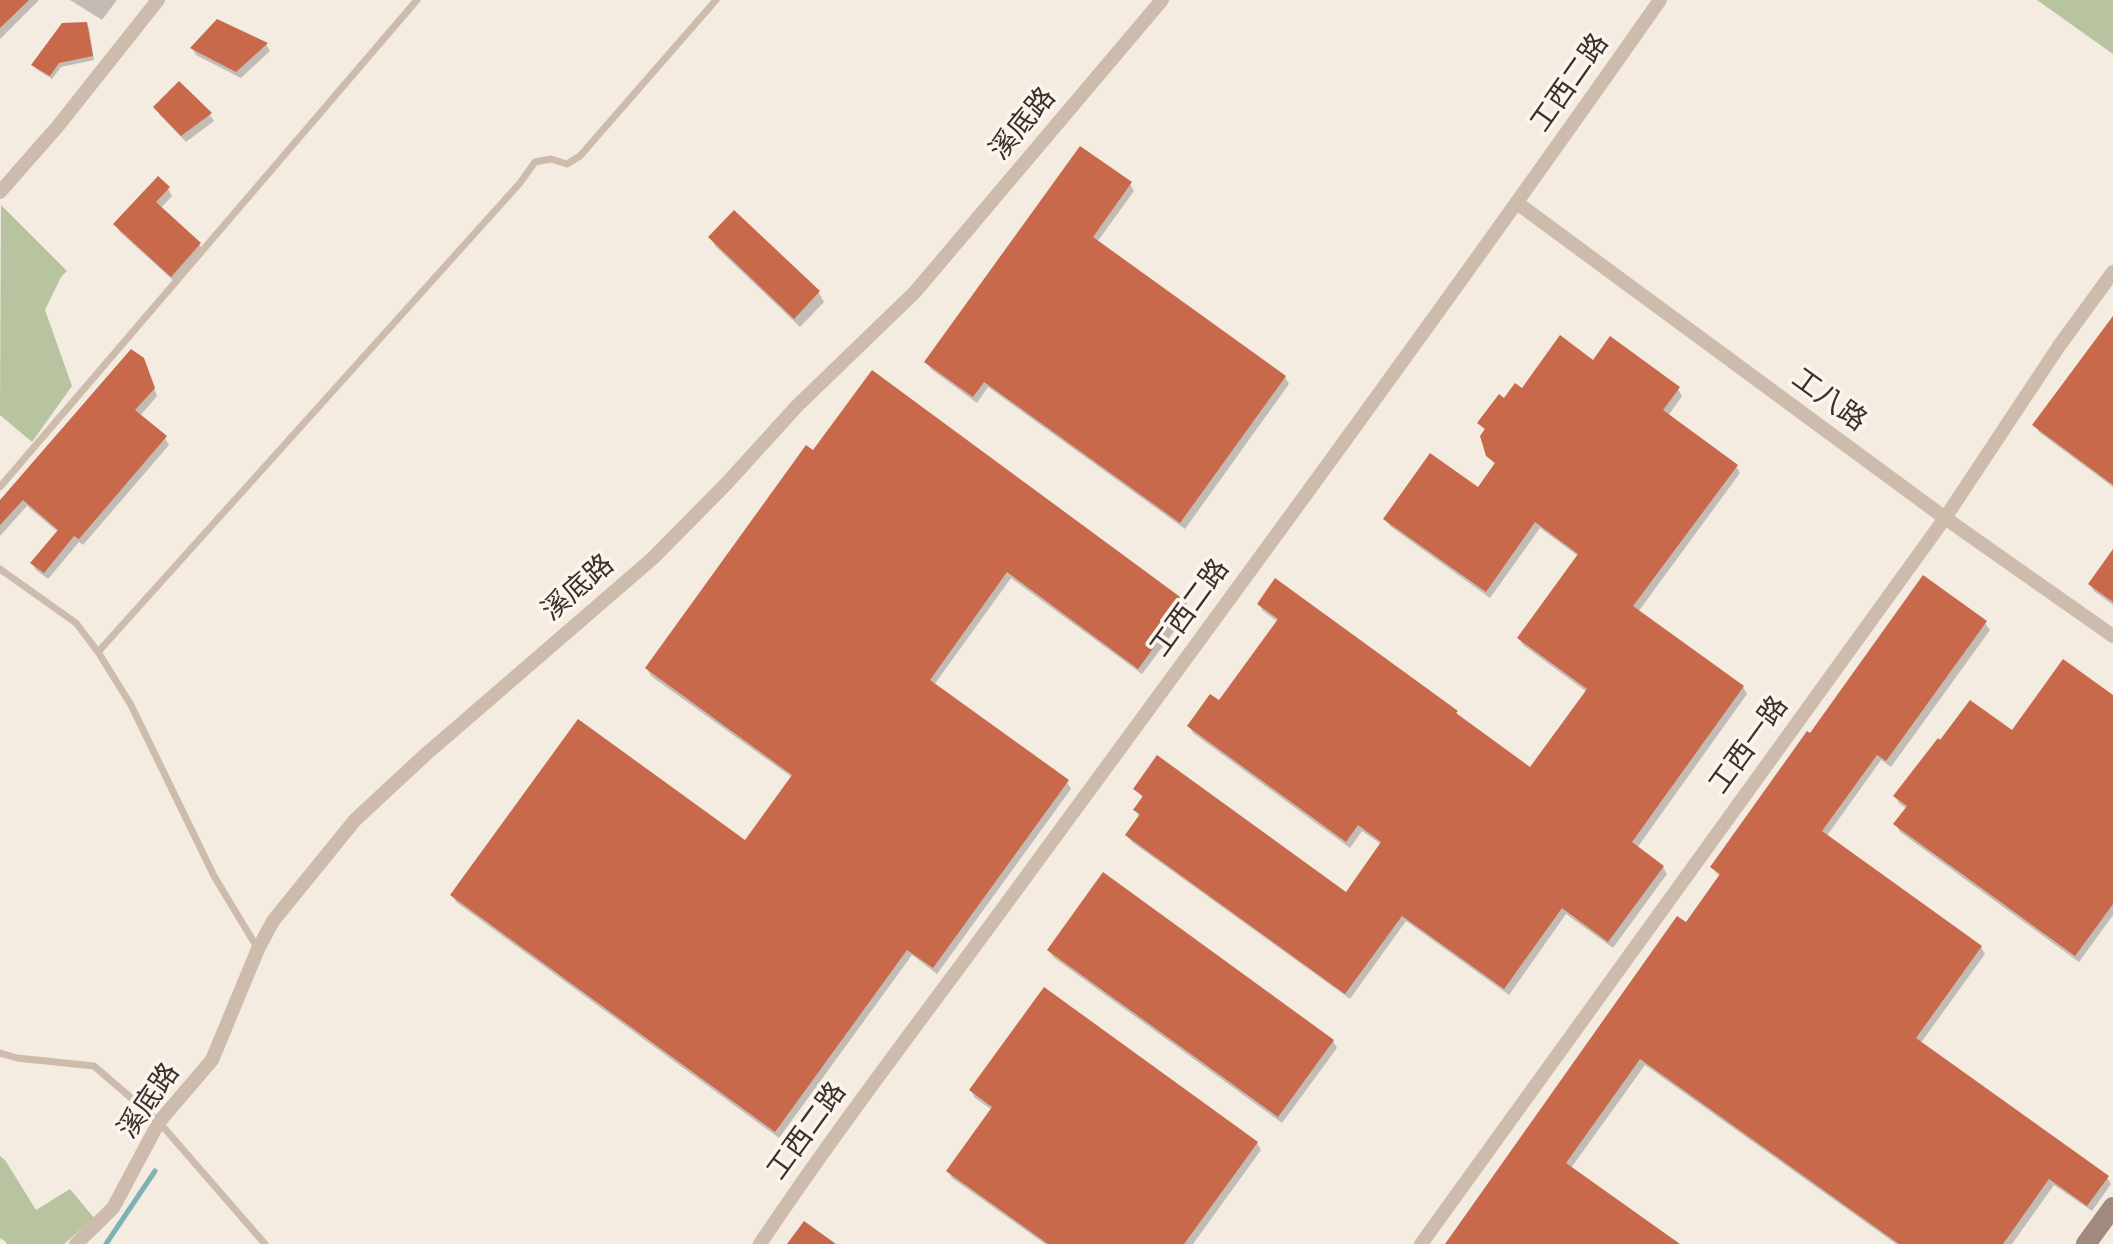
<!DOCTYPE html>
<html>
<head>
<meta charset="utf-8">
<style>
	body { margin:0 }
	canvas { display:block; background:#f4ebe1 }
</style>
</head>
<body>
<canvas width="2113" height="1244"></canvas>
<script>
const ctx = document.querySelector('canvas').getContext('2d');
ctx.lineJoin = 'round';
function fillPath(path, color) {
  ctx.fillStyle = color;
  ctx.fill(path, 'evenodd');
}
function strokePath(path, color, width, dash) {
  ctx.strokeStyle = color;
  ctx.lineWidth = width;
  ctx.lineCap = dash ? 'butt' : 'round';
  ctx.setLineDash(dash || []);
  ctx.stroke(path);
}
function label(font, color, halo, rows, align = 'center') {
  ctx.font = font + ' Montserrat,"Noto Sans TC",sans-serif';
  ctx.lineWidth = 7;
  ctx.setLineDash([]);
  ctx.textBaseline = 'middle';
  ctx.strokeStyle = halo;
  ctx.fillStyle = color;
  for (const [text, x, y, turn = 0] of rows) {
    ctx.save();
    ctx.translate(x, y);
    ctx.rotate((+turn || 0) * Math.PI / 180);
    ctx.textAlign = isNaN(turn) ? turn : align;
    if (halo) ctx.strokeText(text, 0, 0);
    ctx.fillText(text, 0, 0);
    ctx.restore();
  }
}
const green = new Path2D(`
	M2037,0H2113V54Z
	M1,205L67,271L61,277L45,310L72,386L32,442L0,415Z
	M0,1156L5,1160L36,1210L70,1189L94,1218L64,1244H6V1242L0,1238Z`);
const shadow = new Path2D(`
	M0,0H39L0,39Z
	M70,0H117L102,20Z
	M86,24L89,28L94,60L61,67L52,79L36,69L33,65Z
	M266,44L270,51L241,78L196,55L192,48Z
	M179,84L210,115L214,121L186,142L160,115L156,108Z
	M1130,184L1134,191L1097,242L1285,377L1289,384L1185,529L988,387L977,403L931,369L927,362Z
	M168,189L172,196L160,209L199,244L203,251L176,283L120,232L116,225Z
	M735,213L819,293L824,302L800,327L716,247L711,238Z
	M2113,319V487L2039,432L2035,425Z
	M1593,362L1678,389L1682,396L1668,416L1736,466L1740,473L1638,612L1743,687L1747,694L1637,848L1663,867L1667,874L1613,948L1566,914L1509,995L1406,921L1350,999L1132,842L1127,835L1140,818L1135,810L1143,798L1135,789L1346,894L1382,845L1362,831L1350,848L1193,733L1189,726L1219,703L1278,622L1263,611L1259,604L1456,712L1460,718L1531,770L1587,692L1523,645L1519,638L1578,556L1540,528L1490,598L1390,526L1385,519L1478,490L1496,466L1488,455L1486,432L1480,423L1504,401L1522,390Z
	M147,368L157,396L140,416L165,438L169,445L83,545L79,542L48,579L36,570L32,563L58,532L27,506L0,536V503Z
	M813,452L1186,603L1190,610L1142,674L1011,578L934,685L1067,782L1071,789L937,974L912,955L779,1138L456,902L452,895L746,843L793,778L651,676L647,669Z
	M2113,552V605L2094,591L2090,584Z
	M1985,623L1990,630L1891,767L1881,760L1826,837L1981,947L1985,954L1920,1044L2107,1177L2111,1184L2092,1211L2054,1185L2012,1244H1896L1645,1065L1571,1168L1677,1244H1447L1720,877L1712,868L1810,736Z
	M2113,697V915L2079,962L1900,832L1896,825L1907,809L1899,803L1895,796L2012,733Z
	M1049,950L1333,1041L1337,1048L1282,1123L1053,957Z
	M971,1091L1257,1143L1261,1150L1193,1244H1045L952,1178L948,1171L992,1110L975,1098Z`);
const stream = new Path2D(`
	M106,1244L155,1171`);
const building = new Path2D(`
	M0,0H29L0,28Z
	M217,19L268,43L236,72L190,48Z
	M87,22L93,56L59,63L50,76L31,65L62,23Z
	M179,81L212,113L181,136L153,107Z
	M1080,146L1132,182L1093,237L1286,376L1180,523L984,382L973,397L924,362Z
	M158,176L170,187L156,202L201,243L171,277L113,224Z
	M734,210L820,291L794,319L708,237Z
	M2113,316V485L2032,425Z
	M1560,335L1593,360L1610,336L1680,387L1663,410L1738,465L1633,606L1744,686L1632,842L1664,866L1608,942L1562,908L1504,989L1402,916L1345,994L1125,835L1140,814L1133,810L1143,796L1133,789L1157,755L1346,892L1381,842L1358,825L1346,842L1187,726L1210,694L1219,700L1278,619L1257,604L1275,578L1458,711L1456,713L1530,767L1587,689L1517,638L1578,554L1535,522L1486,592L1383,519L1430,453L1478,487L1495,463L1486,456L1480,436L1485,429L1477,423L1499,394L1504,398L1515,383L1522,388Z
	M131,349L144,358L155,388L135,410L167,436L79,539L74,536L44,573L30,563L58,530L23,500L0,525V500Z
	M872,370L1187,602L1138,669L1007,572L930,680L1069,780L933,968L907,950L775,1132L450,895L578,719L745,840L792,775L645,668L806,445L813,450Z
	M2113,549V602L2088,584Z
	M1923,575L1987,621L1886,761L1877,755L1822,831L1982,946L1916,1038L2109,1176L2087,1206L2049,1179L2003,1244H1899L1640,1059L1566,1163L1680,1244H1445L1677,916L1686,922L1720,874L1710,867L1807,731L1810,733Z
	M2063,659L2113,695V904L2075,956L1893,824L1907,806L1893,796L1938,738L1940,740L1970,700L2012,730Z
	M1103,872L1334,1040L1278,1117L1047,950Z
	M1044,987L1258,1142L1184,1244H1048L946,1171L992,1107L969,1090Z
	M804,1221L836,1244H787Z`);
const lane = new Path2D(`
	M0,487L417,0
	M0,569L76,623L98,652
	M258,949L214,876L131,705L98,652L520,183L535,162L551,159L567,164L580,156L716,0
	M0,1053L17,1058L94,1066L159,1122L265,1244`);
const street = new Path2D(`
	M0,192L58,126L158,0
	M1517,203L1945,518L2113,636
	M76,1244L113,1208L159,1122L212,1060L258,949L273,921L355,820L425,755L653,558L727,483L797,406L915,292L1162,0
	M760,1244C847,1114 944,990 1036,863C1246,577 1456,291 1660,0
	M1421,1244L1945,518L2059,346L2113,272`);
const secondary = new Path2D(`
	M2086,1244L2113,1207`);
const streetNames = [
	["工西二路",1570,83,-55],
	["溪底路",1023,124,-50],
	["工八路",1829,400,36],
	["溪底路",578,588,-41],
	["工西二路",1190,608,-54],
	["工西一路",1749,745,-54],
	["溪底路",149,1101,-55],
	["工西二路",807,1131,-54]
];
fillPath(green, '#b8c4a0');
fillPath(shadow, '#0003');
strokePath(stream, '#7fb0b2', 5);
fillPath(building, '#c8694b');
strokePath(lane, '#cdbbac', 7);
strokePath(street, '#cdbbac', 14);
strokePath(secondary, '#a18a7d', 20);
label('28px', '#3b302b', '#fbf5ee', streetNames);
</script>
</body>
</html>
